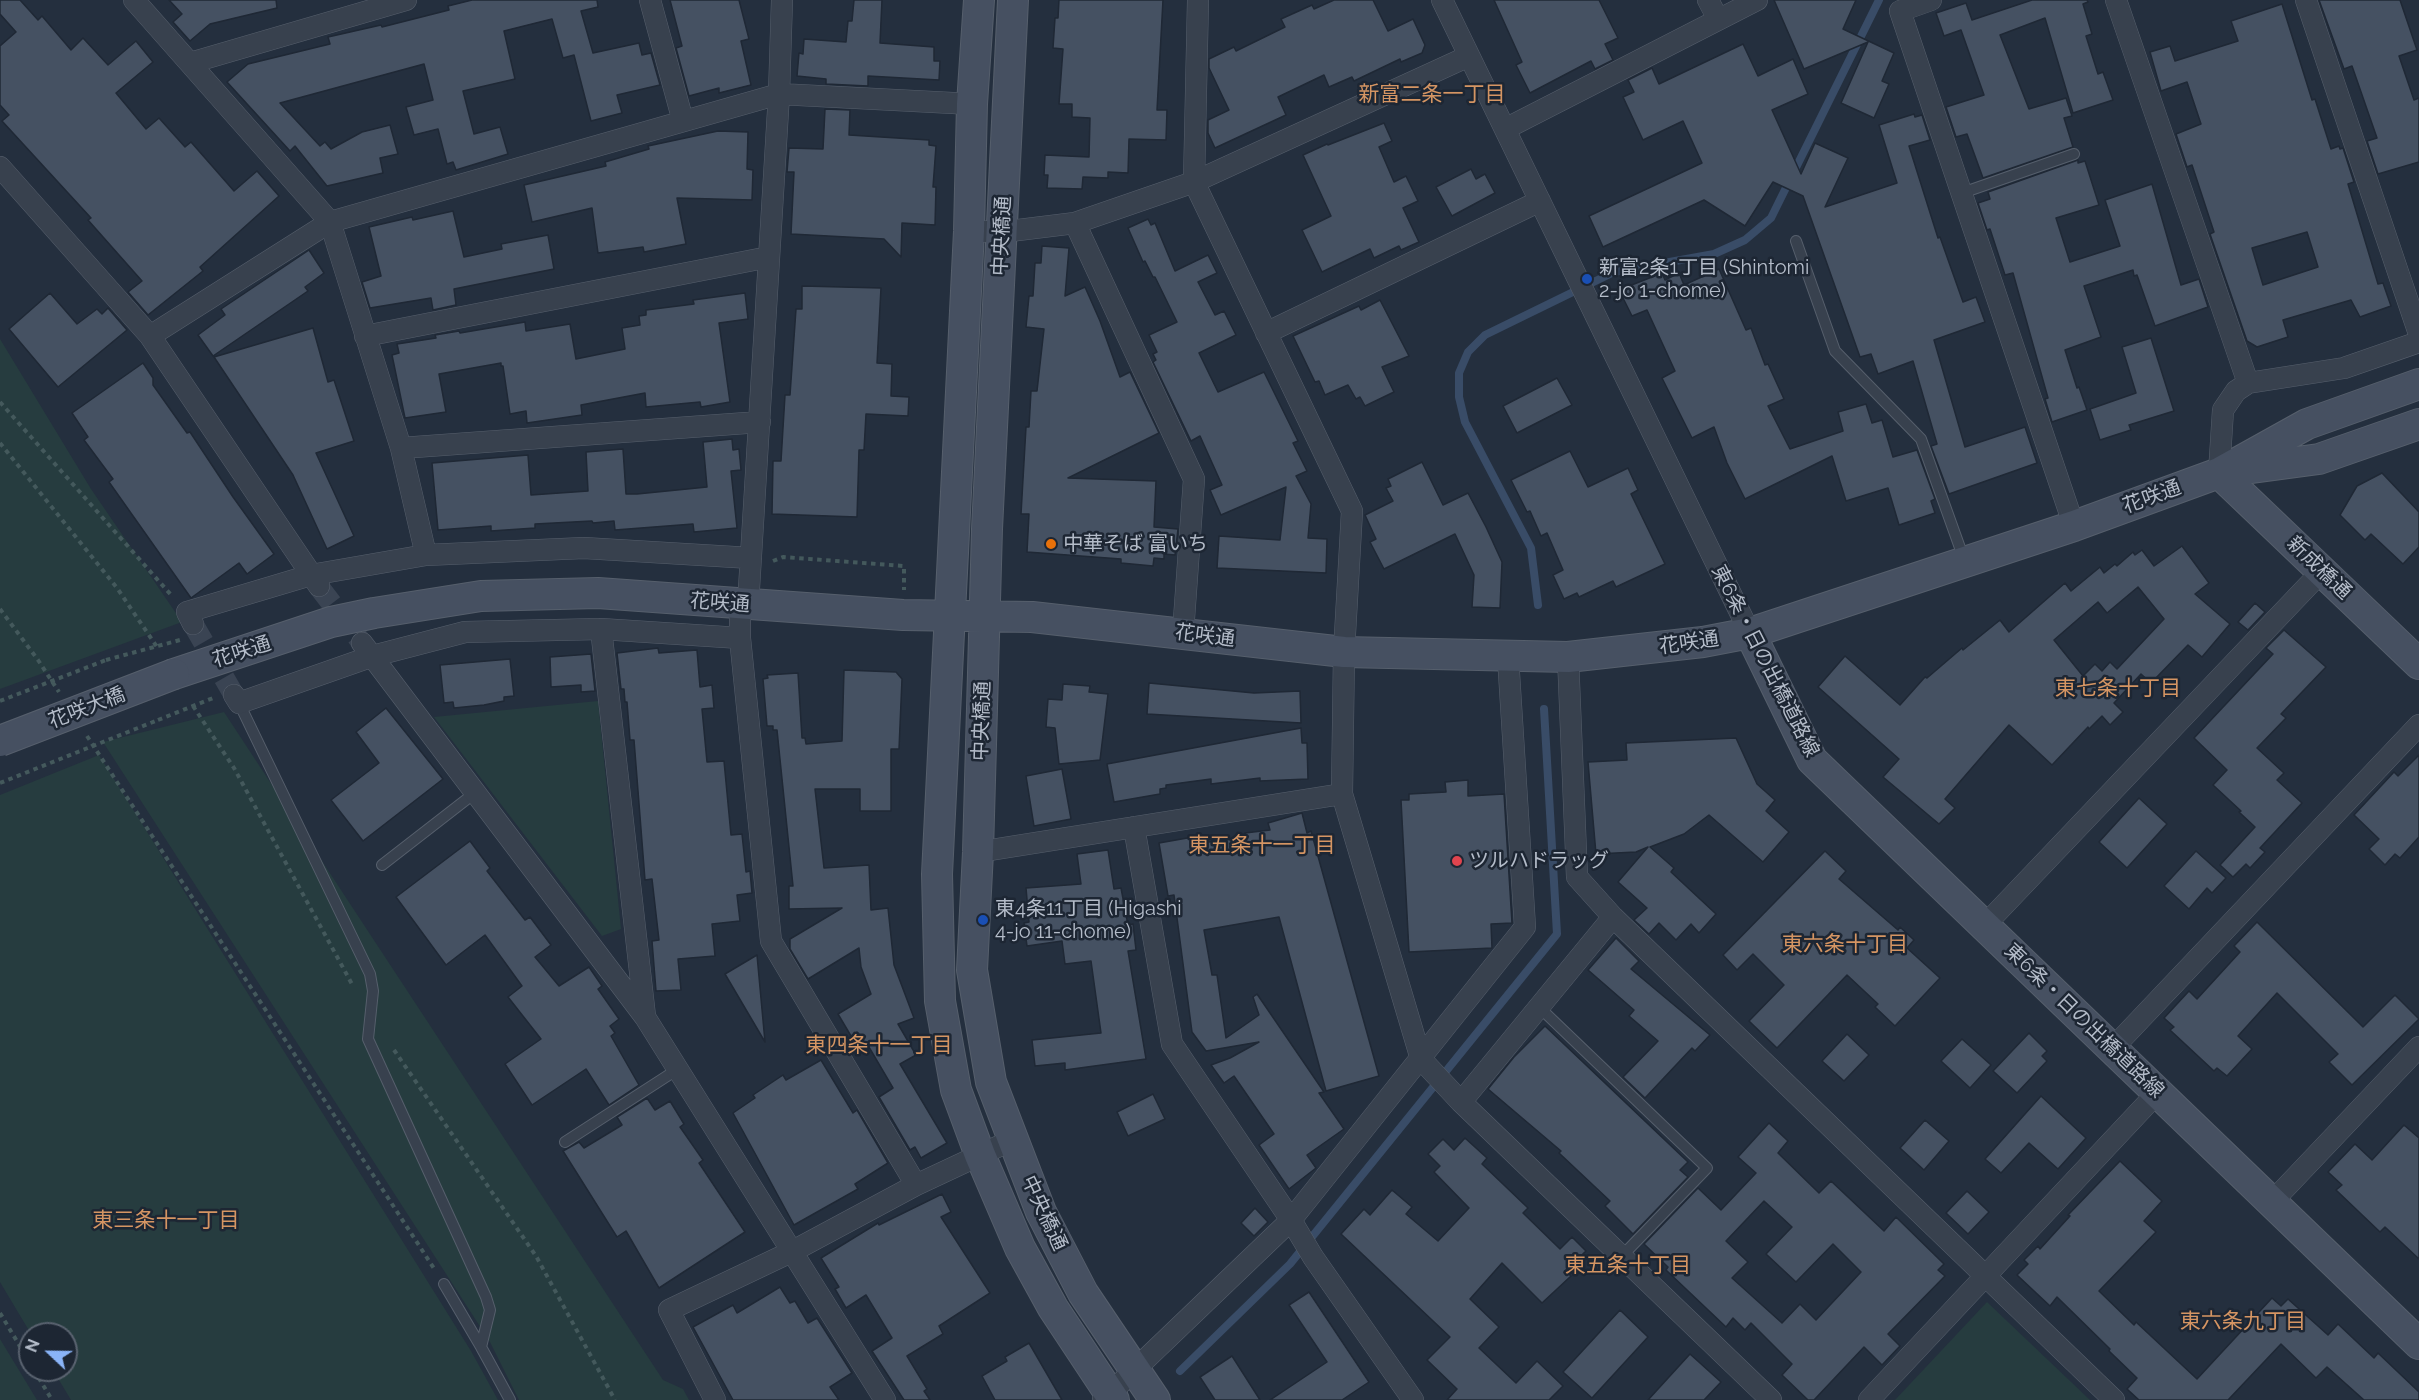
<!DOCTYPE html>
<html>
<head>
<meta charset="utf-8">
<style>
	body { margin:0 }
	#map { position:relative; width:2419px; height:1400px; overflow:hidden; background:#242f3e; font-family:Raleway,sans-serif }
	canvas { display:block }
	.north { position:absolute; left:18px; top:1322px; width:60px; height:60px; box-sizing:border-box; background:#1d2633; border:2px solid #59626f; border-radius:50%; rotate:292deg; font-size:16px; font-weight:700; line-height:24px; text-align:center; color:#b4bcc9 }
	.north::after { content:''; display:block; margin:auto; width:21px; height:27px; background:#8ab4f8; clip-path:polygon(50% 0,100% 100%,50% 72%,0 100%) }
</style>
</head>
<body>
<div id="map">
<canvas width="2419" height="1400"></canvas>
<div class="north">N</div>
</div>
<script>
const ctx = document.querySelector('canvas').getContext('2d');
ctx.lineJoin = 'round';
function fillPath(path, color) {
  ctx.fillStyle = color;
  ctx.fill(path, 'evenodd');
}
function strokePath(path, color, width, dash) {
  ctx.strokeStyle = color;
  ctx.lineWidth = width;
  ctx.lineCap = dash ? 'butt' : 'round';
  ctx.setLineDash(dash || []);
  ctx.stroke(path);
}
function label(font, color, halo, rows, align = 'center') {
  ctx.font = font + ' Raleway,"Noto Sans JP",sans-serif';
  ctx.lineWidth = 5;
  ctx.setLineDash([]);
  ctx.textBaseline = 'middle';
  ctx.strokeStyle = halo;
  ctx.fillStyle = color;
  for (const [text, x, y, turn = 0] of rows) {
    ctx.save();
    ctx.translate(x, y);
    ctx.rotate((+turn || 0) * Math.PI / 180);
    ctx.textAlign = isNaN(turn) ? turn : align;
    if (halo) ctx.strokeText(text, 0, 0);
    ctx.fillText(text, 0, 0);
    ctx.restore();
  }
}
const green = new Path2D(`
	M0,339L91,489L182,622L0,689Z
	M598,701L621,929L602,936L434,717Z
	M224,712L663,1380L683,1389L689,1400H519L490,1342L103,742Z
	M99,755L471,1351L498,1400H71L53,1370H66V1334H31L0,1282V795Z
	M1987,1302L2090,1400H2091H1895Z
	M0,1339L37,1400H0Z`);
const stream = new Path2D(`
	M1538,605L1531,548L1465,422L1459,397V373L1468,352L1485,335L1614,272L1714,254L1745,240L1771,218L1879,0
	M1180,1371L1290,1264L1557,934L1544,709`);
const building = new Path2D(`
	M0,0H20L38,20L42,16L71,50L83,38L108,65L136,41L153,62L116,93L146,129L159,118L185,147L191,142L234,191L257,171L279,196L200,267L203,271L148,315L128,292L142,281L88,220L91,218L2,121L9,115L0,105V46L16,32L0,14Z
	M169,0H276L277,8L210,24L190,41L173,22L182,14Z
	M472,0H597L598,7L581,11L593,53L639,43L642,55L651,53L660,85L617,95L622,113L591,121L574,55L563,58L552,19L504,31L515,79L463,91L474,134L500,127L508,154L456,170L453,162L447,164L438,129L414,135L406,107L433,100L424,64L280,103L320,146L325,142L331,149L362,132L390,125L398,154L380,158L383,173L327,186L295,146L290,151L227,82L248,64L330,44L328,37L381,25L382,27L449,10L448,6Z
	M670,0H739L749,39L741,41L751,85L719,93V88L689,96L676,48L682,46Z
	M854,0H882L880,43L934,47V61H940L939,80L868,76V86L826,84V79L797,76L799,53L803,54L804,39L846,42L848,21H852Z
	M1059,0H1163L1157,110H1167L1166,140L1129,139L1128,173L1108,172V178L1083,177L1082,189L1047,188L1048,175H1044L1045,155L1089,157L1090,118L1072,117V104H1059L1063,49L1053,48L1055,18H1058Z
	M1334,0H1373L1388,31L1413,19L1425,45L1422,53L1401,62L1400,59L1354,81L1352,77L1329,87L1324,75L1278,97L1286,115L1215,148L1208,133V120L1229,110L1209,68V59L1234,47L1236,51L1285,27L1281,19L1312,5L1314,9Z
	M1494,0H1599L1618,38L1605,44L1613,60L1595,69L1591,61L1530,93L1516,65L1522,62Z
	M1774,0H1856L1843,29L1894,53L1882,81L1889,84L1874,118L1841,103L1868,42L1804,69Z
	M2032,0H2087L2088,2L2083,4L2092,34L2086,36L2098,74L2103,72L2113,100L2073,113L2045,18L2000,35L2029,109L2066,98L2072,116L2064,118L2073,147L1983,178L1967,134L1956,137L1946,107L1984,95L1961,30L1944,36L1936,13L1966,3L1972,20Z
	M2319,0H2400L2417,50L2399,56L2414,100L2419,98V162L2378,174L2367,141L2377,138L2352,66L2344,69Z
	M2282,4L2312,100L2315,99L2331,149L2339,146L2340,149L2343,148L2354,182L2348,184L2378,284L2383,283L2391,306L2360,317L2351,300L2283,320L2288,337L2257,347L2247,341L2210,234L2214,232L2192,165L2187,167L2176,134L2201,124L2187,82L2161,91L2150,52L2170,46L2175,61L2238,41L2231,21ZM2307,232L2318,267L2263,285L2252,248Z
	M1743,44L1758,76L1793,59L1808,94L1772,110L1801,174L1815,143L1848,158L1825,207L1897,183L1879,125L1914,114L1915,117L1922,115L1930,140L1909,146L1938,238L1940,237L1963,302L1976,297L1985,322L1934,340L1965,447L2025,427L2037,463L1949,494L1931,446L1937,444L1913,361L1878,374L1871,354L1860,357L1803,196L1773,182L1745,226L1704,200L1603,247L1589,216L1702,163L1683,121L1643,140L1623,97L1634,92L1628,80L1652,68L1659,84Z
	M825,109L850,110L849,135L929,140V145L936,146L933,187H936L935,225L902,223L901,257L884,239L791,234L794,172H787L789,148L823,149Z
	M1384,123L1392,141L1379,147L1394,182L1406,176L1418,201L1403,208L1419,242L1401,250L1399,246L1374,258L1370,249L1322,272L1302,230L1331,216L1303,155L1327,144L1328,145Z
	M718,131L748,132L747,169L753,170L752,200L677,198L686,244L644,252L643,247L598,253L592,208L532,222L524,185L606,166L605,162L649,149L648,146Z
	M2078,160V163L2085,161L2099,205L2056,218L2070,262L2120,246L2105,200L2152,184L2181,285L2199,279L2208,307L2155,326L2137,275L2134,276L2133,270L2084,286L2101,337L2065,350L2077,388L2079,387L2087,410L2052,422L2045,399L2048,398L2013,273L2005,275L1990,229L1987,230L1978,203L1990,199L1988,192Z
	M1471,169L1476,179L1485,174L1495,193L1452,216L1436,187Z
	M453,211L464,257L502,249L501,244L548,235L554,269L454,289L456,305L433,310L431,298L370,308L362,282L381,276L369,227L412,217L413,220Z
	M1148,219L1151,225L1155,223L1175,271L1208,255L1217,273L1198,282L1215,315L1224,311L1236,335L1199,353L1218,392L1264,372L1298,441L1293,443L1307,471L1296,476L1311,504L1308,538L1327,539L1326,573L1217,568L1219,536L1280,540L1286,487L1221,515L1210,490L1222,485L1200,436L1191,441L1153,362L1156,360L1153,354L1157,352L1149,335L1177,322L1155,277H1153L1145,261L1143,262L1128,228Z
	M1042,246L1069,248L1065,296L1085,287L1100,321L1120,377L1130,372L1159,433L1068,478L1156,481L1154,527L1178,529L1175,555L1164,554V559L1154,558L1153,566L1121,563V559L1027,552L1029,514H1021L1026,427H1029L1031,391H1037L1044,329L1026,327L1029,296H1033L1035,263H1041Z
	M309,250L324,273L305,287L308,291L213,356L198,335L225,315L221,309Z
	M1719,269L1746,330L1751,328L1765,365L1768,364L1784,399L1768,406L1790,449L1843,431L1838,412L1866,404L1872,423L1882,420L1893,457L1917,450L1935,499L1931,501L1935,513L1899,525L1888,488L1846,501L1832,456L1745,499L1727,463L1714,427L1692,438L1662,378L1675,371L1647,310L1632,316L1619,290L1662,273L1665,280L1679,273L1684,285Z
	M802,286L881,288L877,363L892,364L891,396L909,397L908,416L866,414L864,450H859L857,517L772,514L773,461H781L785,395H790L796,309H802Z
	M50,293L77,324L97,309L102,314L108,308L127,330L58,387L9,329Z
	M745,293L748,319L719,323L730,402L701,407L700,402L646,407L645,393L581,405L582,415L527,423L526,411L510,414L503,366H501V363L439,374L446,412L405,418L392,355L399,353L397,344L436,338L435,335L459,331L460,333L525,322L526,331L570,324L576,359L625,349L622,328L640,325L639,316L646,315V310L694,304L693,300Z
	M1380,300L1409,356L1382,367L1394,392L1365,406L1360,397L1356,399L1348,385L1325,395L1319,381L1315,382L1293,336L1359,306L1361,310Z
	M313,328L328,382L334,380L354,441L316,453L354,536L327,549L293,475L214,357Z
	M2151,338L2174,411L2129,425L2131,430L2100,440L2090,409L2136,393L2122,347Z
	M143,363L153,378V385L187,433L190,432L233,497L274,554L247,574L239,563L191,598L109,482L113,479L84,440L88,437L72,413Z
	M1557,378L1572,405L1517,433L1503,406Z
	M732,439L733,450L739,449L741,470L731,471L737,528L694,532L693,524L615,530L614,521L593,523L592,521L535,524V528L491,531V526L438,530L432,463L528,455L531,495L588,491L586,452L623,449L626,494H637L707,487L703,442Z
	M1570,451L1588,487L1628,468L1638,490L1631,494L1665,564L1616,587L1613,581L1579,597L1577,593L1564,599L1553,575L1563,570L1547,533L1541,536L1530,511L1527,512L1511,480Z
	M1422,462L1443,505L1468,493L1486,527L1502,562L1500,608L1472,607L1474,575L1455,534L1384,569L1370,542L1376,539L1365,515L1393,501L1386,488L1391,486L1388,479Z
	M2382,473L2419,512V547L2403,564L2371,534L2365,540L2340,515L2357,486Z
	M2182,546L2209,583L2195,594L2230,624L2202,657L2188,645L2151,683L2141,674L2114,703L2123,712L2110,725L2102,716L2089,729L2088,727L2052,765L2009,725L1945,799L1955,808L1939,824L1883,777L1899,759L1818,687L1845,656L1900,705L1925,677L1927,678L1962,648L1963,650L2000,620L2009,632L2065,583L2071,591L2100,567L2104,573L2115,564L2117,566L2133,552L2135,555L2142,550L2154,566ZM2138,587L2164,619L2117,669L2110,662L2102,671L2095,664L2083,676L2054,640L2098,602L2107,613Z
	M2255,603L2265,612L2248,630L2238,622Z
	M2284,630L2326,667L2281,714L2286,718L2257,748L2284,773L2277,780L2302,803L2260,848L2265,852L2250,868L2246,864L2233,877L2220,865L2255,827L2239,812L2241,811L2213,785L2227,770L2194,738L2273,654L2266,648Z
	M658,648L659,653L697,650L700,687L712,685L714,708L702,709L707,762L724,761L731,835L742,834L746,872L750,871L752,893L737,895L740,921L712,924L715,956L678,959L681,990L656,991L652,941L659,940L652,879L645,880L634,740H630L627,702H625L624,689H621L617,653Z
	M591,654L595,691L581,692V685L551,687L550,657Z
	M510,659L514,696L504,697V701L484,705L454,708L453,702L444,703L440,665Z
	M844,670L896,672L902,679L899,749H891V811H860V789H815L824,868L869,865L871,910L888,908L894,965L914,1018L898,1024L916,1055L900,1064L947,1143L921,1158L915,1147L910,1150L879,1097L893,1088L866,1042L864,1043L857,1032L851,1036L838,1014L871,994L861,967L859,948L808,979L790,949V939L842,908L789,909V886H793L777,730H773V726H767L763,679L768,678L767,675L798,673L802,738H805L806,744L842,741Z
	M1149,683L1254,693L1300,691L1301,723L1147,714Z
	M1063,684L1090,686L1089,692L1108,694L1100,760L1059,764L1055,728L1046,727L1048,699L1062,700Z
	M386,708L443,779L363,841L331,800L379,763L356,732Z
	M1301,728L1302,743H1307L1308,779L1260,781V778L1211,784V779L1166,785V788L1160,789V794L1114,802L1107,764Z
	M1736,738L1757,784L1775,800L1766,811L1789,832L1763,862L1709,815L1684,834L1650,847L1674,868L1671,872L1716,914L1699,933L1691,924L1676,940L1659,923L1649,934L1634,920L1647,908L1618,882L1648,847L1636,852L1596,854L1588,762L1627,760L1626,743Z
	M2419,755V837L2400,858L2395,854L2385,865L2369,849L2379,839L2354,815L2394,772L2398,776Z
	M1062,769L1071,819L1034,826L1026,776Z
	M1468,780V796L1504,794L1512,923L1491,924L1492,948L1409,952L1401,800H1409V794L1446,792L1445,782Z
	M2139,798L2167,824L2127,868L2099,842Z
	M1302,813L1307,833L1311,831L1379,1076L1326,1091L1279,917L1204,930L1212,975H1217L1226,1038L1259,1015L1253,997L1257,994L1324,1092L1319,1093L1344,1129L1307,1155L1316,1168L1289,1189L1259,1145L1274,1134L1234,1076L1224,1083L1211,1065L1230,1058L1259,1042L1206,1051L1192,1032L1174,895L1168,896L1159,843L1193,837L1194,844L1246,837L1245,833L1270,830L1268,823Z
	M470,841L490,868L487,871L525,920L530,917L551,945L535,957L559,986L589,967L602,986L598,989L619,1019L610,1026L615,1033L611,1036L639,1085L609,1105L586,1069L532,1105L505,1064L541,1039L508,997L522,986L485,935L446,965L396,897Z
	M1108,850L1114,889L1121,888L1128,925L1133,924L1136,950L1128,951L1146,1059L1065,1070V1063L1035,1066L1032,1040L1101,1033L1091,961L1065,964L1062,941L1027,946L1024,923L1029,922L1026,888L1081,884L1077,854Z
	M1825,851L1846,871L1839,879L1898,930L1900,927L1914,940L1907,948L1940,978L1895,1026L1875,1007L1878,1004L1847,975L1777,1048L1749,1021L1784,985L1753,954L1737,970L1723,955Z
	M2196,851L2226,878L2212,893L2207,888L2189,909L2164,886Z
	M2257,922L2363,1027L2395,995L2419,1019L2352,1085L2329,1062L2338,1054L2277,993L2238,1036L2252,1049L2227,1076L2217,1068L2214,1071L2170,1030L2174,1027L2164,1018L2189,991L2197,999L2240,952L2234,946Z
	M1616,938L1639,961L1631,969L1710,1035L1695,1051L1692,1048L1645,1098L1623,1077L1658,1041L1629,1016L1634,1010L1588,970Z
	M757,955L765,1042L725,974Z
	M1545,1026L1688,1162L1680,1170L1688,1177L1633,1234L1605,1206L1610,1201L1559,1153L1561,1151L1488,1089L1514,1057Z
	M2029,1033L2047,1051L2042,1056L2047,1061L2017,1093L1993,1071Z
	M1847,1034L1869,1055L1844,1081L1822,1061Z
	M1962,1039L1991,1065L1970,1088L1941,1061Z
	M821,1060L853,1113L857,1110L888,1163L855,1184L858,1189L794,1225L733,1113L755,1098L753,1095L783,1075L786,1080Z
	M1153,1094L1165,1119L1128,1136L1117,1112Z
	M2041,1096L2086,1138L2058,1169L2029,1143L2001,1173L1985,1159Z
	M647,1098L655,1110L670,1101L684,1124L680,1127L703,1160L699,1163L745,1232L659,1288L626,1231L617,1237L563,1151L579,1142L584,1148L622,1125L617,1117Z
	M1925,1120L1949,1141L1924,1170L1900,1148Z
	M1769,1123L1788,1141L1778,1153L1819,1193L1831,1181L1884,1231L1896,1217L1944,1264L1938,1270L1945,1276L1888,1334L1900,1346L1882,1365L1864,1347L1814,1400H1808L1782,1375L1792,1364L1751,1323L1745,1330L1733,1318L1726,1327L1666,1270L1668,1267L1644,1244L1698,1188L1721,1210L1756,1173L1738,1157ZM1764,1201L1792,1227L1766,1254L1796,1282L1833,1244L1861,1272L1816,1320L1800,1304L1782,1323L1732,1278L1748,1262L1726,1241Z
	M2404,1125L2419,1138V1259L2385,1227L2380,1232L2336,1190L2342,1185L2328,1172L2355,1144L2372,1160Z
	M1465,1138L1487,1158L1482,1164L1528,1208L1523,1213L1560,1249L1572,1237L1586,1251L1565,1271L1571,1276L1542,1303L1502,1263L1470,1299L1499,1327L1479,1348L1516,1383L1537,1361L1563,1386L1549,1400H1447L1457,1389L1427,1360L1450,1337L1341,1234L1364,1209L1370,1215L1392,1190L1412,1207L1406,1214L1438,1241L1469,1208L1434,1172L1440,1166L1428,1154L1443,1139L1454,1150Z
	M2120,1161L2162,1201L2144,1221L2156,1232L2099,1291L2134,1325L2136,1322L2197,1379L2272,1298L2281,1306L2288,1299L2328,1335L2338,1324L2374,1358L2378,1353L2419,1392V1400H2364L2327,1367L2316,1378L2281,1344L2228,1400H2139L2127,1389L2137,1378L2109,1351L2110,1349L2057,1297L2050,1306L2017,1275L2028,1264L2024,1260L2038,1246L2040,1249L2070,1216L2068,1215Z
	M1967,1191L1989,1212L1968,1234L1946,1213Z
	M942,1194L951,1212L941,1217L990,1293L939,1326L943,1334L907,1356L927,1389L924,1391L930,1400H904L872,1351L892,1338L866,1295L846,1308L835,1289L839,1287L821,1258L878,1223L879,1225Z
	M1255,1208L1268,1222L1254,1236L1241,1223Z
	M780,1287L790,1303L795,1301L808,1323L817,1318L852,1373L830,1387L839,1400H733L693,1327L733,1305L737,1313Z
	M1309,1292L1369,1382L1342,1400H1270L1327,1362L1289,1305Z
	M1620,1310L1648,1337L1592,1398L1563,1372Z
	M1029,1343L1062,1400H995L982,1376L1007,1361L1005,1357Z
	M1690,1354L1721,1382L1704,1400H1648Z
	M1232,1356L1260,1400H1215L1200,1377Z`);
const streetTunnel = new Path2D(`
	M319,587L362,643
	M193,624L234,695`);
const path = new Path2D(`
	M0,402L172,596
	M0,443L117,588L157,647
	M773,561L783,557L904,566V590
	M0,609L38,660L59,692
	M106,660L180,640
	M193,706L234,768L353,986
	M158,720L213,698
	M87,736L435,1270
	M394,1050L536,1256L615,1400
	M0,1313L30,1363
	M34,1370L52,1400`);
const lane = new Path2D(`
	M1962,193L2074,154
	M1796,241L1835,351L1921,439L1964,559
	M239,703L370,974L373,991L368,1039L486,1297L490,1310L481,1347
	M382,865L476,792
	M1539,1007L1707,1168L1621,1257
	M565,1142L678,1069
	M444,1284L481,1347L510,1400`);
const street = new Path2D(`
	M134,0L330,222L401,448L426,555
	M650,0L683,121
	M1198,0L1194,182L1352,511L1344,652L1342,794L1421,1059L1461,1102L1771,1400
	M1442,0L1750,633
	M1708,0L1718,19
	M1931,0L1900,11L2074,526
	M2116,0L2248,383
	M2306,0L2419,334
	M190,63L406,0
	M1505,129L1757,0
	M0,167L150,336L319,586
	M1075,223L1194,479L1183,633
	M969,231L1002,232L1075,223L1194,182L1469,56
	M1266,333L1540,201
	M150,336L330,222L779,94L972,104
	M365,336L769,257
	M401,448L760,422
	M2219,473L2223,410L2236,391L2248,383L2344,368L2419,342
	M740,604V638L771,941L916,1185
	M748,605L779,94L782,0
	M193,624L187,612L311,575L426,555L584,548L751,558
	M601,629L645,1016
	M362,643L645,1017L885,1400
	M1568,657L1577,877L1613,917L2114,1400
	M234,695L239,703L373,656L465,632L601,629L740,638
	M1134,827L1172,1044L1291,1220L1313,1257L1413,1400
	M978,852L1342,794
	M1984,926L2322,571
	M2113,1048L2419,725
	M1461,1102L1613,917
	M2271,1203L2419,1047
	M715,1400L669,1310L793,1251L916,1185L1012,1140
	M1103,1400L1291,1220L1525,927L1508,657
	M1869,1400L2158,1092`);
const secondary = new Path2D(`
	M979,0L972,104L969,231L937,874L940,1001L956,1090L980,1155L1020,1248L1053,1308L1114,1400
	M1013,0L987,529L978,852L972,970L991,1082L1041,1212L1083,1293L1155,1400
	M2237,470L2319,459L2419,424
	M2219,473L2419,664
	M1750,633L1812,760L2419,1344
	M174,674L331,622L374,613L481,596L598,593L903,615L1032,617L1344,652L1568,657L1703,642L1750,633L2074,526L2219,473L2307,424L2419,384`);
const pathBridge = new Path2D(`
	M0,701L106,660
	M0,783L158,720`);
const secondaryBridge = new Path2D(`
	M0,741L174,674`);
const markers = [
	[1587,279,6,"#1a4fb4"],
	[1051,544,6,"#e8710a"],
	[1457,861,6,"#e0444e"],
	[983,920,6,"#1a4fb4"]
];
const streetNames = [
	["中央橋通",1002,236,-87],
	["花咲通",2152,497,-20],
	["新成橋通",2319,568,44],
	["花咲通",720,603,4],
	["花咲通",1205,636,7],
	["花咲通",1689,643,-8],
	["花咲通",242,652,-18],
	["東6条・日の出橋道路線",1765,661,63],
	["花咲大橋",87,708,-21],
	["中央橋通",982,721,-88],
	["東6条・日の出橋道路線",2084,1021,44],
	["中央橋通",1044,1213,65]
];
const poiNames = [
	["新富2条1丁目 (Shintomi",1599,268],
	["2-jo 1-chome)",1599,291],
	["中華そば 富いち",1063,544],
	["ツルハドラッグ",1469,861],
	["東4条11丁目 (Higashi",995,909],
	["4-jo 11-chome)",995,932]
];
const neighbourhoodNames = [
	["新富二条一丁目",1432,95],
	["東七条十丁目",2118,689],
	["東五条十一丁目",1262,846],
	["東六条十丁目",1845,945],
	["東四条十一丁目",879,1046],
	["東三条十一丁目",166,1221],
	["東五条十丁目",1628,1266],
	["東六条九丁目",2243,1322]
];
fillPath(green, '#263c3f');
strokePath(stream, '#394c67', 8);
fillPath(building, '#455162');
strokePath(building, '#1f2835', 1.5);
strokePath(streetTunnel, '#3a4453', 21, [21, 10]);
strokePath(lane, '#565f6c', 12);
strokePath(street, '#565f6c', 22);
strokePath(secondary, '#565f6c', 32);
strokePath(path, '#44595c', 4, [4.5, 4.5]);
strokePath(lane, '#38414e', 10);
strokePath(street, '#38414e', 21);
strokePath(secondary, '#465061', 30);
strokePath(secondaryBridge, '#565f6c', 32, []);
strokePath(pathBridge, '#44595c', 4, [4.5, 4.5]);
strokePath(secondaryBridge, '#465061', 30);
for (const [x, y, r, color] of markers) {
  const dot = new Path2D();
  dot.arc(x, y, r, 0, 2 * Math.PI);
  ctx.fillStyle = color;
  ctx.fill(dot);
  strokePath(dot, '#1d2633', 2);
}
label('20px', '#b4bcc9', '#1d2633', streetNames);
label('20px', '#b4bcc9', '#1d2633', poiNames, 'left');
label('21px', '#d59563', '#1d2633', neighbourhoodNames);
</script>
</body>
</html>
